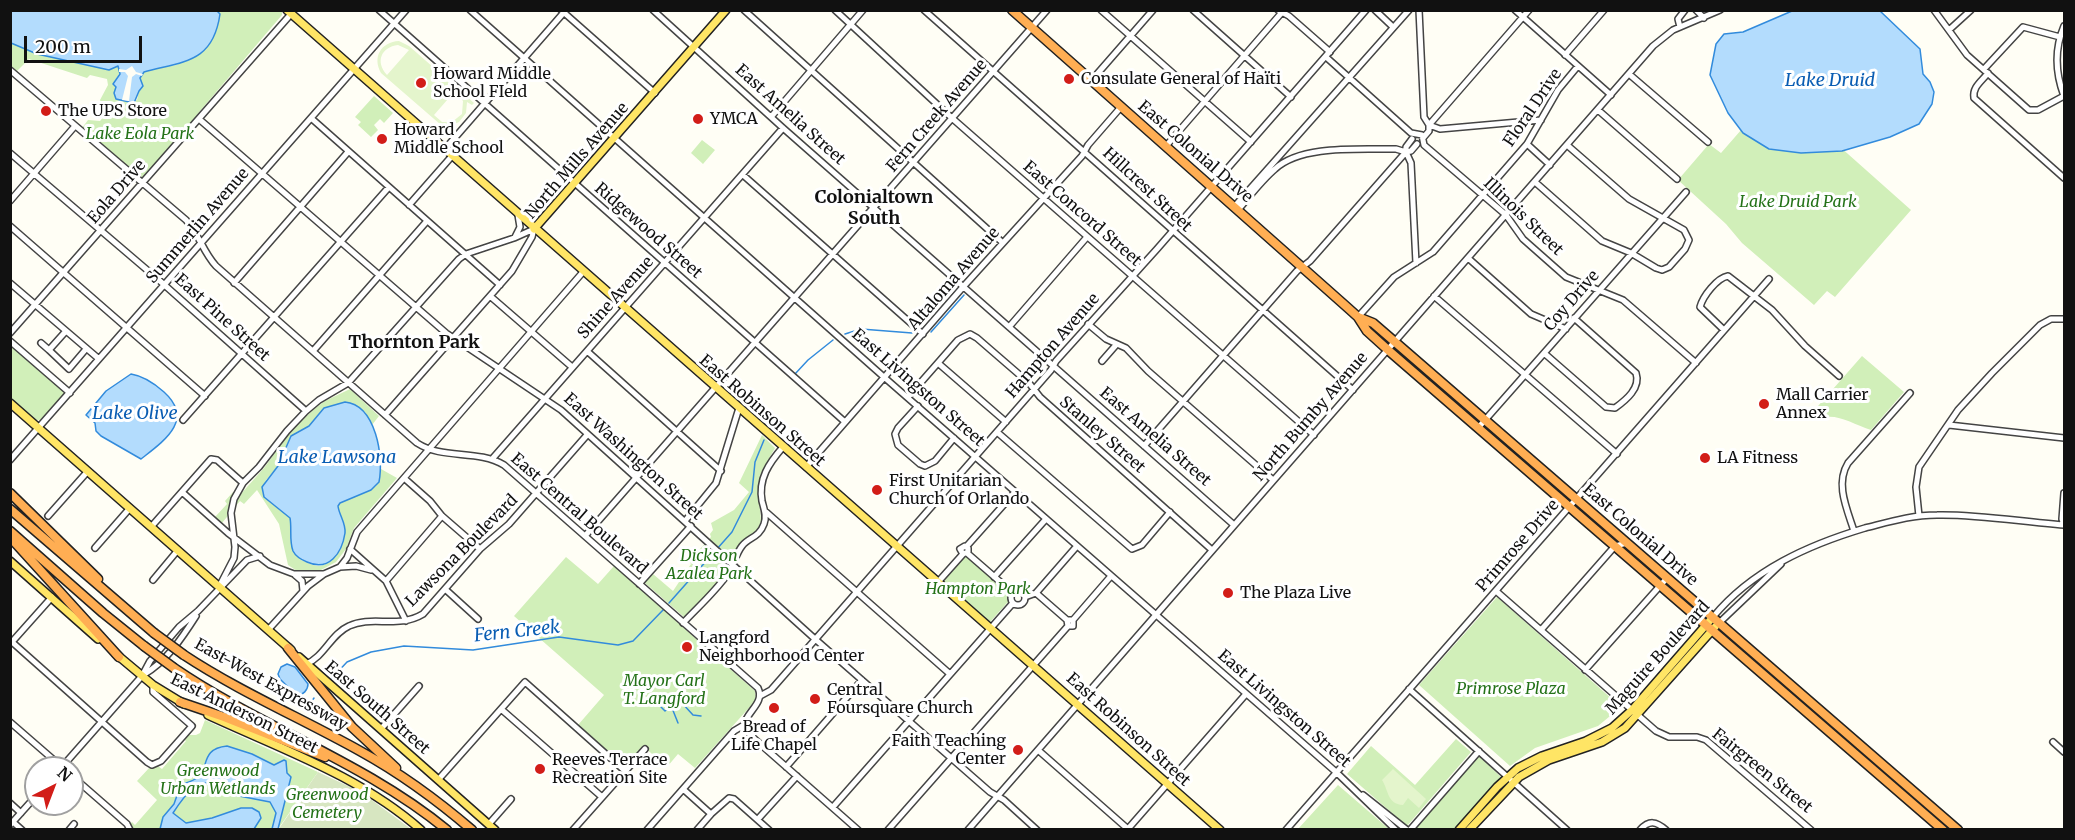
<!DOCTYPE html>
<html>
<head>
<meta charset="utf-8">
<style>
	body { margin:0 }
	#map { position:relative; width:2075px; height:840px; overflow:hidden; background:#fffef5; font-family:Merriweather,serif }
	canvas { display:block }
	.frame { position:absolute; inset:0; border:12px solid #111; pointer-events:none }
	.north { position:absolute; left:24px; top:756px; width:60px; height:60px; box-sizing:border-box; background:#fff; border:2px solid #a0a0a0; border-radius:50%; rotate:42deg; font-size:16px; font-weight:700; line-height:24px; text-align:center; color:#111 }
	.north::after { content:''; display:block; margin:auto; width:21px; height:27px; background:#d21d18; clip-path:polygon(50% 0,100% 100%,50% 72%,0 100%) }
	.scale { position:absolute; left:24px; top:36px; width:118px; height:27px; box-sizing:border-box; border:3px solid #111; border-top:0; padding-left:8px; font-size:18px; line-height:21px; white-space:nowrap; color:#111; -webkit-text-stroke:4px #fff; paint-order:stroke }
</style>
</head>
<body>
<div id="map">
<canvas width="2075" height="840"></canvas>
<div class="frame"></div>
<div class="north">N</div>
<div class="scale">200 m</div>
</div>
<script>
const ctx = document.querySelector('canvas').getContext('2d');
ctx.lineJoin = 'round';
function fillPath(path, color) {
  ctx.fillStyle = color;
  ctx.fill(path, 'evenodd');
}
function strokePath(path, color, width, dash) {
  ctx.strokeStyle = color;
  ctx.lineWidth = width;
  ctx.lineCap = dash ? 'butt' : 'round';
  ctx.setLineDash(dash || []);
  ctx.stroke(path);
}
function label(font, color, halo, rows, align = 'center') {
  ctx.font = font + ' Merriweather,serif';
  ctx.lineWidth = 6;
  ctx.setLineDash([]);
  ctx.textBaseline = 'middle';
  ctx.strokeStyle = halo;
  ctx.fillStyle = color;
  for (const [text, x, y, turn = 0] of rows) {
    ctx.save();
    ctx.translate(x, y);
    ctx.rotate((+turn || 0) * Math.PI / 180);
    ctx.textAlign = isNaN(turn) ? turn : align;
    if (halo) ctx.strokeText(text, 0, 0);
    ctx.fillText(text, 0, 0);
    ctx.restore();
  }
}
const green = new Path2D(`
	M282,10V15L200,111L188,127L145,176L141,177L82,128L88,120L100,121L106,114L100,100L108,85L107,79L90,75L87,78L29,59L17,71L11,66V43L37,54L109,70L118,66C124,73 114,78 113,85L116,87L114,93L116,98L137,100L139,91L143,86L140,78L144,71L176,65L196,56L220,14L216,11Z
	M1776,90L1911,210L1835,297L1827,291L1814,305L1742,243L1726,224L1678,180L1709,144L1721,153Z
	M374,96L393,113L384,123L380,119L374,125L378,130L371,137L358,125L361,122L355,117Z
	M702,140L715,150L703,164L691,153Z
	M10,343L64,391V397L40,420H34L11,399Z
	M1862,356L1904,392L1871,430C1851,424 1838,412 1816,419L1811,414Z
	M350,389L379,416L372,425L365,412L337,404L324,408L309,426L295,433L288,442L278,466L266,480L262,490L263,494L290,517L301,560C307,562 313,566 319,566C334,565 345,542 345,529C345,521 339,514 337,506L340,503L376,486L381,469L397,478L354,528L346,549L336,562L321,570L305,571H297L288,565L279,524L257,490L244,504L240,501L222,523L215,517L227,504L225,501L233,492L239,496L264,468L290,432L314,409L325,401Z
	M762,435L775,448L761,473L758,488L761,521L758,529L736,550L726,573L711,591L684,617L645,583L653,574L673,591L691,564L689,561L711,537L710,534L713,530L711,523L734,510L749,492L739,483Z
	M965,555L1010,595L1009,603H1007L990,622L944,582L943,579Z
	M566,557L598,584L614,566L755,691L756,700L695,768L678,754L667,767L643,746L625,767L578,725L604,695L514,616Z
	M1497,597L1621,707L1598,726L1535,748L1510,766L1419,685Z
	M205,720L318,772L278,829L125,830L132,822L135,825L157,800L137,781L150,767L158,766L162,769L186,741L183,739L187,735H196L200,733Z
	M1456,739L1471,752L1407,826L1347,774L1371,746L1415,785Z
	M1476,757H1480L1502,778L1457,829H1414Z
	M1338,785L1389,829H1298Z`);
const cemetery = new Path2D(`
	M318,772L361,792L411,829L278,830Z`);
const pitch = new Path2D(`
	M399,41L409,46L474,103L472,105L467,102L466,113L459,122L450,126L441,125L381,73C372,57 381,42 399,41ZM398,45L409,50L387,75C375,62 381,47 398,45ZM455,91L463,101L462,114L452,122H442L434,115Z
	M1393,769L1426,799L1419,808L1408,798L1403,805C1387,804 1389,791 1382,780Z`);
const water = new Path2D(`
	M216,10L220,14C213,63 184,61 144,72L140,78L143,86L139,91L134,103L116,99L114,93L116,87L113,84L120,74L118,66L109,70L37,54L11,43V11Z
	M1792,11H1880L1920,49L1923,74L1930,82L1934,92L1932,104L1919,124L1890,137L1842,151L1801,153L1769,149L1743,133L1728,113L1710,75L1716,44L1724,34L1743,32Z
	M131,374C144,376 155,384 164,392C195,420 164,441 141,459L101,436L96,431L95,423L86,415L106,391Z
	M345,402C376,405 384,457 379,482L371,490L340,503L338,506C339,515 346,523 345,533C342,553 329,572 307,562C302,560 296,557 293,551C289,541 292,528 290,518L264,497L262,487L278,466L291,436L309,426L324,408Z
	M287,664L295,667L308,684C308,690 303,695 297,696L280,679L278,674L281,667Z
	M227,746L252,754L274,765L284,760L286,761L287,773L291,777L278,829H272L276,813L270,802L234,795L221,782C195,780 186,793 173,813L186,823L212,818L241,808H252L259,812L261,818L254,829H160L163,817L174,804L181,784C185,783 191,782 195,779C211,771 198,749 227,746Z`);
const pier = new Path2D(`
	M132,66L136,72L143,74L142,76L136,74L132,77L129,101L122,100L128,76L125,72H119V69L126,70Z`);
const stream = new Path2D(`
	M931,332L964,295
	M845,334L861,329L912,333
	M795,374L808,360L833,340
	M669,603L732,532L752,492L755,462L764,440
	M332,678L347,662L371,652L404,646L473,650L559,637L618,645L633,641L664,609
	M661,707L665,711L677,702L682,703L693,715L701,716
	M307,708L314,698
	M672,708L678,723`);
const minor = new Path2D(`
	M379,10L845,422
	M470,10L885,378L1336,772L1396,830
	M561,10L655,93
	M653,10L783,128L1234,525
	M744,10L1003,243
	M835,10L953,119L1314,435
	M924,10L1353,390
	M1101,10L1251,142
	M1193,10L1291,97
	M1278,10L1289,16L1330,52
	M1375,10L1393,27
	M1419,10L1424,117L1429,125
	M1515,10L1611,95
	M1696,10L1704,18
	M1934,10L1967,55L2029,110H2038L2064,96
	M1680,27L1678,19L1685,10
	M1949,30L1971,10
	M1565,55L1604,10
	M1326,57L1411,133L1422,135L1424,145L1506,215L1523,239L1566,277L1623,300L1696,363
	M1984,69L2023,27L2060,37
	M10,70L186,220C199,234 203,252 216,266L417,443C443,460 477,449 504,465L758,688C765,703 747,711 744,725L750,735L858,830
	M1988,73C1982,81 1972,87 1974,98L2064,178
	M1629,74L1708,142
	M1091,81L1153,10
	M2064,96C2055,72 2054,50 2064,26
	M1598,110L1677,179
	M771,117L863,10
	M311,118L500,285
	M199,119L446,333L561,410L815,639L990,792L1004,800L1037,830
	M1429,125L1440,129L1541,120
	M1423,138L1429,131V125L1529,10
	M1527,144L1550,165
	M1166,146L1284,10
	M445,149L566,10
	M1406,152L1411,163L1416,263
	M1406,152V147L1412,139
	M10,153L160,281L306,411
	M743,175L923,334
	M1535,182L1602,241L1631,253L1656,268L1662,270L1669,267L1685,249L1689,240L1684,230L1629,199L1567,145
	M10,201L75,126
	M409,205L452,156
	M1234,207L1409,10
	M1238,210C1250,196 1261,181 1275,169C1302,144 1362,150 1396,149L1406,152
	M10,226L205,396
	M515,237L520,227L518,215
	M1468,258L1531,314L1566,329
	M10,283L99,359
	M234,283L348,152
	M490,296L572,367
	M1434,296L1617,454
	M1358,317L1394,277L1433,252L1527,144L1558,90L1578,66
	M1088,324L1106,339L1126,348L1148,371L1273,480
	M1009,327L1087,237
	M1724,330L1700,307C1703,296 1717,278 1728,276L1772,310L1805,346L1839,376
	M66,331L49,350L69,369L86,349
	M10,333L291,14
	M10,341L70,393
	M41,343L49,350
	M313,351L427,221
	M587,351L721,471
	M1544,353L1606,407L1615,408C1626,400 1641,388 1636,373L1574,318
	M1102,361L1116,345
	M938,363L1006,422
	M908,397L958,340L970,334L977,338L1029,383L1040,397L1212,550
	M918,406L898,428L895,434L898,445L920,464L925,466L935,461L954,438
	M385,415L512,271L532,237L534,229
	M183,420L389,187
	M1949,425L2064,438
	M1478,428L1686,192
	M997,432L1132,549L1142,545L1170,512
	M1144,446L1297,271L1310,261L1406,152L1411,151L1417,144
	M493,458L783,128
	M10,460L406,10
	M806,467L963,287L1082,156L1088,145L1121,107
	M404,478L430,501L442,516L480,549
	M182,492L228,533L270,565L294,574H323
	M766,512L950,674
	M48,516L88,471
	M1919,516L1916,487L1919,467L1958,410L1992,373L2040,325L2051,319H2064
	M685,521L716,483L739,408
	M2064,525L2062,519L2064,493
	M151,527L211,459L217,460L243,483
	M1854,531C1847,509 1835,484 1848,463L1910,393
	M585,536L1047,10
	M966,547L1015,492
	M95,548L130,508
	M350,549L386,581L406,621
	M967,553L1013,593
	M340,567L356,566L371,570
	M295,575L302,581L303,591
	M994,577L1046,519
	M153,580L178,550
	M386,581L442,516
	M938,582L963,554L968,552V548L965,546L960,549L963,554
	M639,584L691,526
	M219,587L234,558L235,547L231,513L234,499L243,483L259,467L287,431L306,411L319,400L348,383L459,259L466,254L514,238L534,229
	M445,589L478,619
	M1011 598a7 7 0 1 1 14 0a7 7 0 1 1-14 0Z
	M1496,591L1656,731L1669,737H1697L1706,740L1811,830
	M1036,593L1067,620
	M1025,597L1036,593L1077,546
	M1713,617C1752,570 1808,545 1865,528C1889,522 1911,515 1937,515C1979,514 2022,522 2064,525
	M1073,620L1111,576
	M683,623C698,607 714,593 727,575C734,566 735,555 742,546C749,537 759,538 764,524C767,516 764,509 762,501C758,479 769,463 783,447
	M1719,623L1781,564
	M268,630L308,586L324,574L340,567L347,558L357,532L583,272
	M1541,630L1615,546L1627,543
	M12,642L147,762L152,765L161,761L192,726L153,692V685
	M11,643L52,597
	M306,664C324,657 331,634 349,626C372,615 398,629 423,614L480,549L509,524L587,435
	M1585,670L1667,578
	M143,675C166,662 182,638 196,616
	M1409,689L1567,830
	M760,696L771,690L1051,370L1056,361L1157,249L1366,10
	M501,709L602,797
	M10,722L63,768
	M381,729L419,686
	M2053,742L2064,752
	M1038,750L1129,830
	M786,767L862,680
	M61,768L142,676L150,661L179,627L198,611L247,560L260,556
	M72,776L127,824L130,830
	M438,780L525,682L625,771
	M683,789L711,814
	M1363,795L1407,830
	M10,803L21,813
	M833,807L1013,603
	M758,819L797,776
	M13,822L22,830
	M489,824L511,799
	M10,825L36,796
	M69,830L74,824
	M573,830L645,749
	M647,830L734,731L744,725
	M697,830L711,814L729,798L734,799L769,830
	M888,830L1068,626L1067,620H1073V626H1068
	M968,830L1653,46L1673,30L1720,10
	M1127,830L1246,694
	M1286,830L1769,279
	M1410,830L1479,751
	M1640,830C1649,820 1656,821 1666,830`);
const major = new Path2D(`
	M287,10L1220,830
	M534,229L726,10
	M10,403L291,650
	M10,561L98,639
	M116,654L153,685L184,704
	M299,657L495,830
	M208,715C281,749 360,776 421,830
	M1459,830L1497,787L1518,768L1542,756L1586,741L1612,728L1632,710L1713,617
	M1469,830L1519,777L1549,760L1602,742L1625,728L1715,627`);
const highway = new Path2D(`
	M1012,10L1348,308L1358,317L1373,323L1395,342L1958,830
	M1358,317L1367,331L1388,350L1943,830
	M10,493L98,579
	M10,509L154,633
	M10,531L103,613L144,646
	M10,537L119,657
	M288,648L352,727L396,768
	M184,655C240,692 301,718 360,751C400,773 437,800 472,830
	M174,668C262,728 364,762 447,830
	M180,702L224,717L325,757`);
const highwayBridge = new Path2D(`
	M154,633L184,655
	M144,646L174,668`);
const markers = [
	[1069,79,6,"#d21d18"],
	[421,83,6,"#d21d18"],
	[46,111,6,"#d21d18"],
	[698,119,6,"#d21d18"],
	[382,139,6,"#d21d18"],
	[1764,404,6,"#d21d18"],
	[1705,458,6,"#d21d18"],
	[877,490,6,"#d21d18"],
	[1228,593,6,"#d21d18"],
	[687,647,6,"#d21d18"],
	[815,699,6,"#d21d18"],
	[774,708,6,"#d21d18"],
	[1018,750,6,"#d21d18"],
	[540,769,6,"#d21d18"]
];
const poiNames = [
	["Howard Middle",433,74],
	["School FIeld",433,92],
	["Consulate General of Haïti",1081,79],
	["The UPS Store",58,111],
	["YMCA",710,119],
	["Howard",394,130],
	["Middle School",394,148],
	["Mall Carrier",1776,395],
	["Annex",1776,413],
	["LA Fitness",1717,458],
	["First Unitarian",889,481],
	["Church of Orlando",889,499],
	["The Plaza Live",1240,593],
	["Langford",699,638],
	["Neighborhood Center",699,656],
	["Central",827,690],
	["Foursquare Church",827,708],
	["Bread of",774,727,"center"],
	["Life Chapel",774,745,"center"],
	["Faith Teaching",1006,741,"right"],
	["Center",1006,759,"right"],
	["Reeves Terrace",552,760],
	["Recreation Site",552,778]
];
const streetNames = [
	["Floral Drive",1533,108,-56],
	["East Amelia Street",790,115,42],
	["Fern Creek Avenue",937,116,-49],
	["East Colonial Drive",1195,152,41],
	["North Mills Avenue",577,161,-49],
	["Hillcrest Street",1147,190,43],
	["Eola Drive",117,192,-49],
	["East Concord Street",1082,214,41],
	["Illinois Street",1523,217,44],
	["Summerlin Avenue",198,226,-49],
	["Ridgewood Street",648,231,41],
	["Altaloma Avenue",954,279,-49],
	["Shine Avenue",616,298,-48],
	["Coy Drive",1572,301,-49],
	["East Pine Street",222,318,42],
	["Hampton Avenue",1053,346,-49],
	["East Livingston Street",918,388,41],
	["East Robinson Street",762,411,41],
	["North Bumby Avenue",1311,417,-49],
	["Stanley Street",1102,435,41],
	["East Amelia Street",1155,437,41],
	["East Washington Street",633,457,42],
	["East Central Boulevard",579,514,41],
	["East Colonial Drive",1640,535,41],
	["Primrose Drive",1518,546,-49],
	["Lawsona Boulevard",462,551,-45],
	["Maguire Boulevard",1658,658,-48],
	["East-West Expressway",271,685,29],
	["East South Street",377,708,41],
	["East Livingston Street",1284,709,41],
	["East Anderson Street",244,714,26],
	["East Robinson Street",1128,730,42],
	["Fairgreen Street",1762,771,39]
];
const parkNames = [
	["Lake Eola Park",140,134],
	["Lake Druid Park",1798,202],
	["Dickson",709,556],
	["Azalea Park",709,574],
	["Hampton Park",978,589],
	["Mayor Carl",664,681],
	["T. Langford",664,699],
	["Primrose Plaza",1511,689],
	["Greenwood",218,771],
	["Urban Wetlands",218,789],
	["Greenwood",327,795],
	["Cemetery",327,813]
];
const waterNames = [
	["Lake Druid",1830,81],
	["Lake Olive",135,414],
	["Lake Lawsona",337,458],
	["Fern Creek",517,632,-6]
];
const neighbourhoodNames = [
	["Colonialtown",874,198],
	["South",874,219],
	["Thornton Park",414,343]
];
fillPath(green, '#d1efb9');
fillPath(cemetery, '#d7e6c1');
fillPath(pitch, '#e4f5cc');
fillPath(water, '#b3dcfd');
strokePath(water, '#328bdc', 1.5);
fillPath(pier, '#fffef5');
strokePath(stream, '#328bdc', 1.5);
strokePath(minor, '#444', 8);
strokePath(major, '#222', 10);
strokePath(highway, '#222', 11);
strokePath(minor, '#fff', 5);
strokePath(major, '#ffe565', 7);
strokePath(highway, '#ffae53', 8);
strokePath(highwayBridge, '#222', 11, []);
strokePath(highwayBridge, '#ffae53', 8);
for (const [x, y, r, color] of markers) {
  const dot = new Path2D();
  dot.arc(x, y, r, 0, 2 * Math.PI);
  ctx.fillStyle = color;
  ctx.fill(dot);
  strokePath(dot, '#fff', 2);
}
label('16px', '#111', '#fff', poiNames, 'left');
label('16px', '#111', '#fff', streetNames);
label('italic 16px', '#247218', '#fff', parkNames);
label('italic 18px', '#0a5db3', '#fff', waterNames);
label('bold 18px', '#111', '#fff', neighbourhoodNames);
</script>
</body>
</html>
